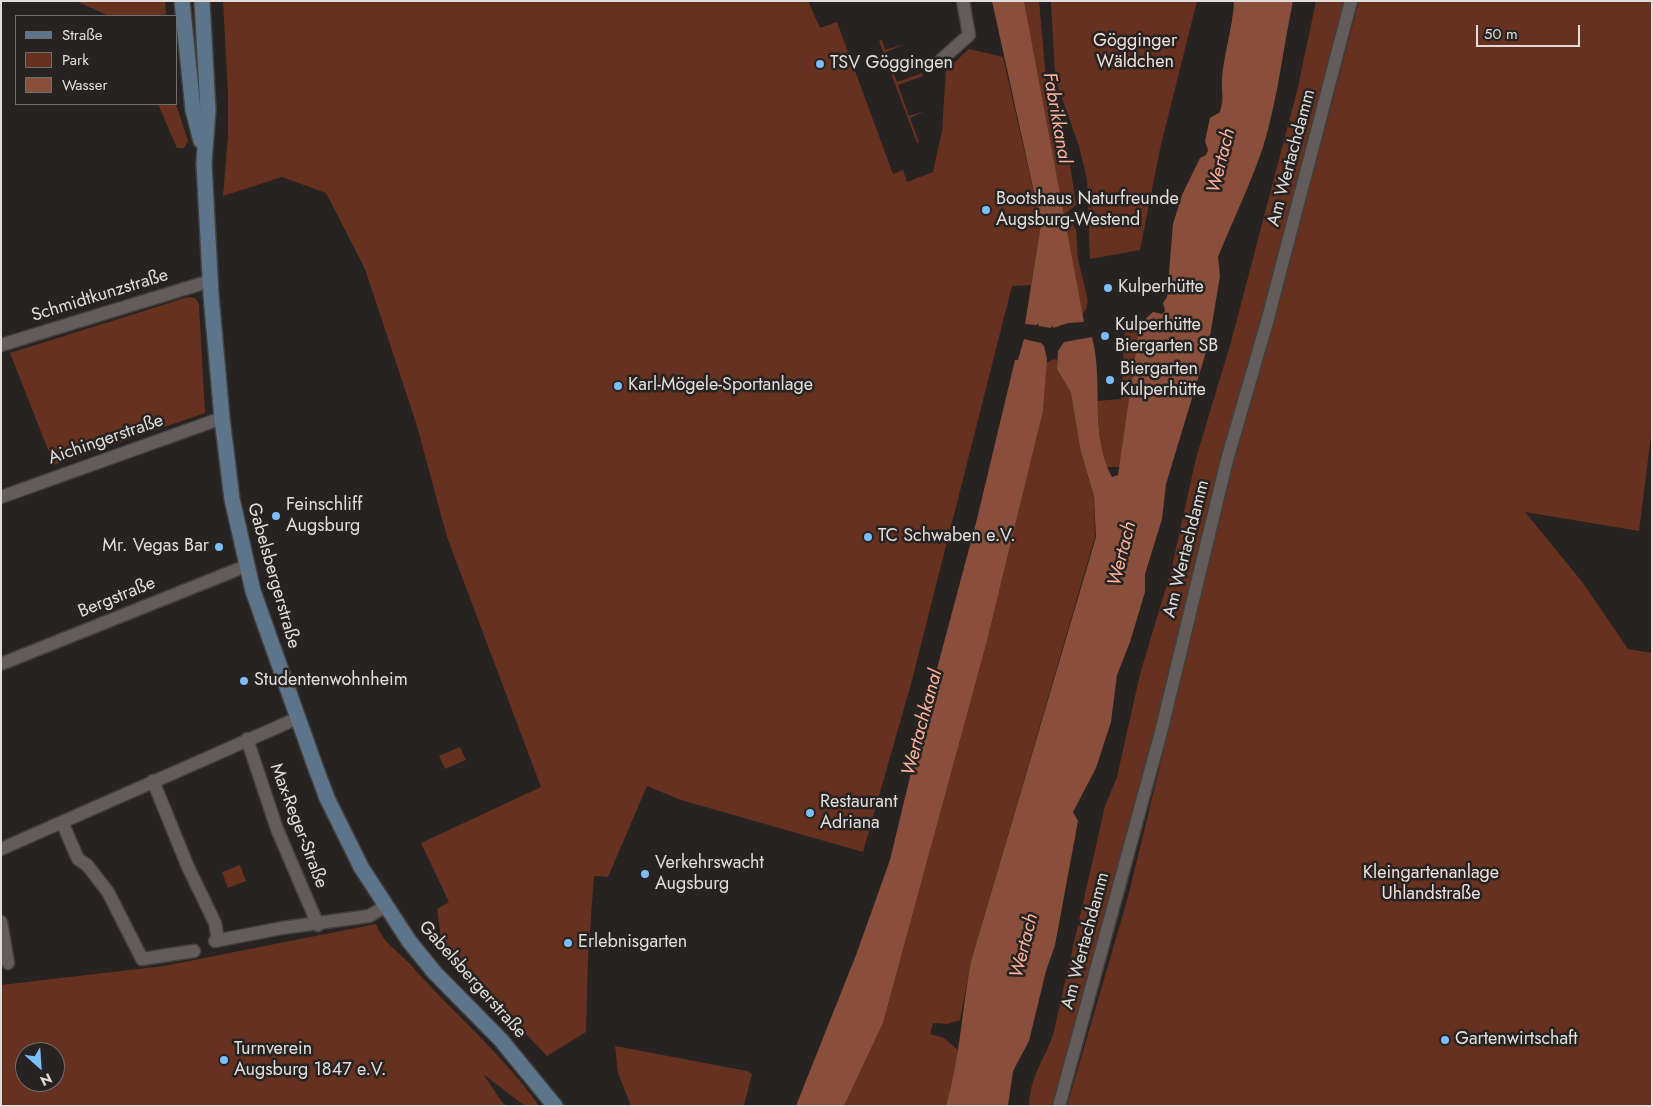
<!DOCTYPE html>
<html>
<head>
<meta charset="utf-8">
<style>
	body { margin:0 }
	#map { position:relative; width:1653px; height:1107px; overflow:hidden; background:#272322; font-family:Jost,sans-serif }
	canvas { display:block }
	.frame { position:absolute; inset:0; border:2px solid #e0dddc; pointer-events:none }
	.legend { position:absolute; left:15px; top:15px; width:162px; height:90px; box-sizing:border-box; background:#272322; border:1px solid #716d6c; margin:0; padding:6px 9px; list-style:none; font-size:15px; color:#e0dddc }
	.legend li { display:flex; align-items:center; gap:10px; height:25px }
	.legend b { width:25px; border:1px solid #716d6c }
	.north { position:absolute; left:15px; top:1042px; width:50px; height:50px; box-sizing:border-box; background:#272322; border:1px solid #716d6c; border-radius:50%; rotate:154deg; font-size:14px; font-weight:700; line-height:20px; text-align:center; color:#e0dddc }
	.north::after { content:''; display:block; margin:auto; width:18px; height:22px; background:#7cbef9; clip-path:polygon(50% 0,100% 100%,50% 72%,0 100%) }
	.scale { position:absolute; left:1476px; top:25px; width:104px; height:22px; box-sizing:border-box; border:2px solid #e0dddc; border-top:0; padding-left:6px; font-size:15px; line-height:18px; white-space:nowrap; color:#e0dddc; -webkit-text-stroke:4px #272322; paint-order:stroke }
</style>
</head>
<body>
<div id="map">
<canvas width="1653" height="1107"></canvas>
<div class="frame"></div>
<ul class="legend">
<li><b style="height:6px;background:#5d758b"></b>Straße</li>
<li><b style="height:14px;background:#66311e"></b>Park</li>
<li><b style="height:14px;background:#8a4f3a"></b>Wasser</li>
</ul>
<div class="north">N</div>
<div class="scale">50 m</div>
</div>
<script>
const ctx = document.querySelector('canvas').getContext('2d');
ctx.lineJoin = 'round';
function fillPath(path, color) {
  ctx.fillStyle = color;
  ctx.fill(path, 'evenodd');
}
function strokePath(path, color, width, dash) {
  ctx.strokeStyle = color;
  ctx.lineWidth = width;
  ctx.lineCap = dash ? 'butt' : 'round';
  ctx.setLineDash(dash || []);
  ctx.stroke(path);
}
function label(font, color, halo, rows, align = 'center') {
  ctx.font = font + ' Jost,sans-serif';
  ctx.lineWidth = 5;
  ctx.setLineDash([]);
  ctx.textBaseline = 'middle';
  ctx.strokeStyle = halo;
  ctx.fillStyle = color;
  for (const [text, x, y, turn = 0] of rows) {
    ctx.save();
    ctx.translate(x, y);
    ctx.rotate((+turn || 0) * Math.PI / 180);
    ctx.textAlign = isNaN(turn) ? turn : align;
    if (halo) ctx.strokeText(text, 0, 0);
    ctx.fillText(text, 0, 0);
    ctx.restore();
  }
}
const green = new Path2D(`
	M55,1H165L166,16H109L78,2Z
	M223,1H808L820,28L837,22L893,174L903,170L907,182L933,172L942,131L946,70L969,49L1003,57L1041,224L1031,285L1012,286L911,684L863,852L681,800L647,786L608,877L594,876L588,958L586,1032L547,1056L442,946L437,909L449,902L421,843L541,787L447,537L417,426L365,269L326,193L282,177L223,196L228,136V92Z
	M1024,1H1039L1047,89L1068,150L1076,205L1065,214L1076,229L1078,259L1088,301L1086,310L1082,314Z
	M1051,1H1197L1160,149L1140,250L1090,259L1087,179L1079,146L1055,78Z
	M1316,1H1346L1157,730L1054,1106H1029C1030,1076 1043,1063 1053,1035L1105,806L1117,777L1140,674L1171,571L1196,458L1231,342L1298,87Z
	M1359,1H1652V428L1639,531L1525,512L1583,583L1628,649L1652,653V1106H1067L1128,897L1232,469L1276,315Z
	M882,40L885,50L905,44L886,52L897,82L922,73L923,76L898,85L909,116L925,111L910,118L919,142L917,143L879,41Z
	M158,104H176L188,141L184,148H177Z
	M188,297L195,298L199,304L205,413L54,465L10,353Z
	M1140,324L1121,467H1106L1100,443L1097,401L1121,399L1125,327Z
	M1054,359L1057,360V369L1071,393L1080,448L1094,498L1095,537L971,961L960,1020L947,1024L933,1023L930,1034L944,1038L958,1050L956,1072L946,1106H844L883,1023L939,817L987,641L1043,411L1046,363Z
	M460,747L466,760L445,769L439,756Z
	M240,865L246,881L228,888L222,872Z
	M376,924C384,944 396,949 410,964C452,1012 503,1054 539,1106H525L483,1074L502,1102L507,1106H1V985L164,966ZM25,1052H55V1082H25Z
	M615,1046L747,1071L752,1074L744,1106H631L618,1073Z`);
const water = new Path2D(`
	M992,1H1024L1084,322L1068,323L1053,328L1052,325L1051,328L1039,326L1038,323L1037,325L1025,324L1041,224Z
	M1234,1H1293C1283,49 1278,97 1264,144C1252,181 1233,220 1218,257L1220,276L1209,342L1166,484L1162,519L1145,574V592L1130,642L1117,675L1111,722L1096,768L1073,812L1078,821L1055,945L1046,971L1029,1041L1013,1071L1008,1106H946C960,1058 962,1009 971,961L1096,537L1094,497L1080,448L1071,393L1057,369L1058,351L1064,342L1092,337C1104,382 1089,435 1112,477L1118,475L1140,324L1153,312L1162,314L1165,311L1163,303L1167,297L1173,224L1182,195L1200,158L1206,155L1208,150L1205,141L1210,118L1220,112C1225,95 1221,95 1222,80C1223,56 1233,28 1234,1Z
	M1024,339L1041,343L1044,346L1047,359L1043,411L987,641L883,1023L844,1106H796L856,955L890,860L927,706L977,519L1015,360H1018Z`);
const street = new Path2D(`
	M942,59L969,35L963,1
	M1,345L210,281
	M1,497L222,418
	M1,664L246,566
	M247,739L277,829L318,925
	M153,781L188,867L215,923L218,940
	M62,822L78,859L87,865L108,892L142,959L194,951
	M1,849L298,718
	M1,922L8,963
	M215,941L282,928L369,916L386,906
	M1059,1106L1161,732L1227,460L1267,322L1351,1`);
const secondary = new Path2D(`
	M182,1L193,110L201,141
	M202,1L208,110L204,163L211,295L222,418L232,499L253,591L315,766L327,798L361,867L409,941L435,973L501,1040L555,1106`);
const markers = [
	[820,64,5,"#7cbef9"],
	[986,210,5,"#7cbef9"],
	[1108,288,5,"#7cbef9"],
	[1105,336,5,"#7cbef9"],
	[1110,380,5,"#7cbef9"],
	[618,386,5,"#7cbef9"],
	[276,516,5,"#7cbef9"],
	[868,537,5,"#7cbef9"],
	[219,547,5,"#7cbef9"],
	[244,681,5,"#7cbef9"],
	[810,813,5,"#7cbef9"],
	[645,874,5,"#7cbef9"],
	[568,943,5,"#7cbef9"],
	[1445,1040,5,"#7cbef9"],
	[224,1060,5,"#7cbef9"]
];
const parkNames = [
	["Gögginger",1135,42],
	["Wäldchen",1135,63],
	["Kleingartenanlage",1431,874],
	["Uhlandstraße",1431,895]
];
const poiNames = [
	["TSV Göggingen",830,64],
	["Bootshaus Naturfreunde",996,200],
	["Augsburg-Westend",996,221],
	["Kulperhütte",1118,288],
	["Kulperhütte",1115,326],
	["Biergarten SB",1115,347],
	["Biergarten",1120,370],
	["Kulperhütte",1120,391],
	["Karl-Mögele-Sportanlage",628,386],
	["Feinschliff",286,506],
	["Augsburg",286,527],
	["TC Schwaben e.V.",878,537],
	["Mr. Vegas Bar",209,547,"right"],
	["Studentenwohnheim",254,681],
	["Restaurant",820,803],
	["Adriana",820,824],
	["Verkehrswacht",655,864],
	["Augsburg",655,885],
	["Erlebnisgarten",578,943],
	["Gartenwirtschaft",1455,1040],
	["Turnverein",234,1050],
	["Augsburg 1847 e.V.",234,1071]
];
const streetNames = [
	["Am Wertachdamm",1292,158,-75],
	["Schmidtkunzstraße",100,296,-17],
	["Aichingerstraße",106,440,-19],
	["Am Wertachdamm",1187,549,-76],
	["Gabelsbergerstraße",273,576,74],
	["Bergstraße",117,598,-22],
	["Max-Reger-Straße",298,826,69],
	["Am Wertachdamm",1086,941,-75],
	["Gabelsbergerstraße",472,980,48]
];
const waterNames = [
	["Fabrikkanal",1056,118,80],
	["Wertach",1222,161,-76],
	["Wertach",1123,554,-76],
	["Wertachkanal",923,723,-75],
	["Wertach",1025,946,-76]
];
fillPath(green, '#66311e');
fillPath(water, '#8a4f3a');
strokePath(street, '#423f3d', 15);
strokePath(secondary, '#423f3d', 18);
strokePath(street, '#625d5c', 12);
strokePath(secondary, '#5d758b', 15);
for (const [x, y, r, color] of markers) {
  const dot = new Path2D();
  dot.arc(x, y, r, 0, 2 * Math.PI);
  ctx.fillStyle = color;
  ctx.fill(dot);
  strokePath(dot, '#272322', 2);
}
label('18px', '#f2dfd8', '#272322', parkNames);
label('18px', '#e0dddc', '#272322', poiNames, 'left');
label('18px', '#e0dddc', '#272322', streetNames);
label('italic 19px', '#fdb39a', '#272322', waterNames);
</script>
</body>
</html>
